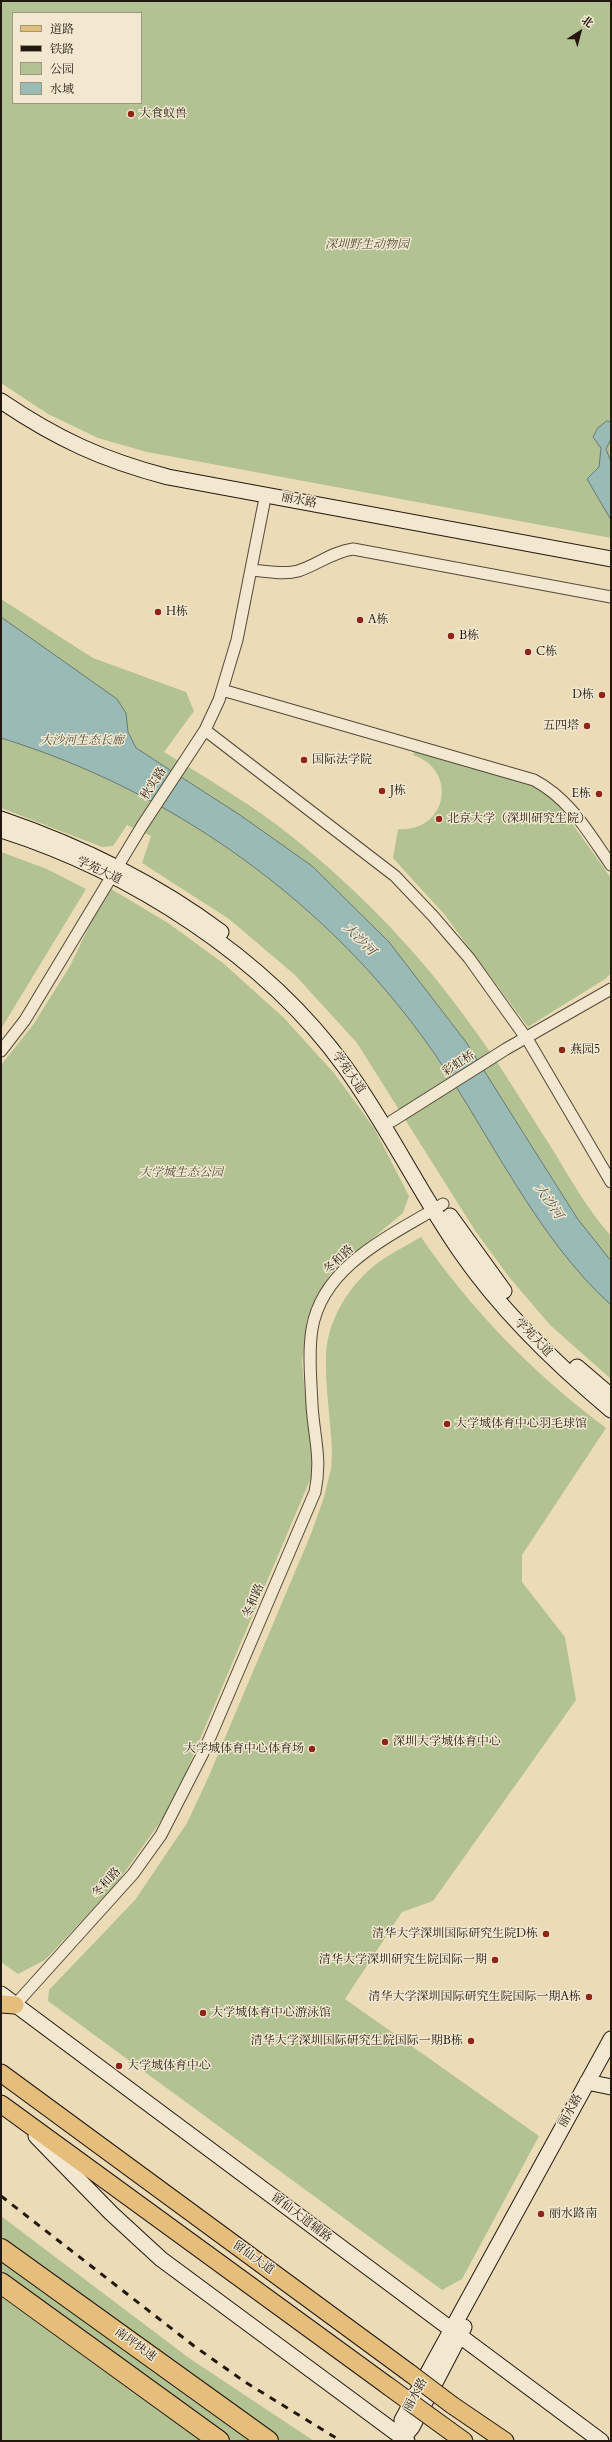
<!DOCTYPE html>
<html>
<head>
<meta charset="utf-8">
<style>
	body { margin:0 }
	#map { position:relative; width:612px; height:2442px; overflow:hidden; background:#ebdcb7; font-family:Cardo,"Noto Serif SC",serif }
	canvas { display:block }
	.frame { position:absolute; inset:0; border:2px solid #231810; pointer-events:none }
	.legend { position:absolute; left:12px; top:12px; width:130px; height:92px; box-sizing:border-box; background:#f2e8d0; border:1px solid #9f9583; margin:0; padding:5px 7px; list-style:none; font-size:12px; color:#231810 }
	.legend li { display:flex; align-items:center; gap:8px; height:20px }
	.legend b { width:20px; border:1px solid #9f9583 }
	.north { position:absolute; left:560px; top:12px; width:40px; height:40px; -webkit-text-stroke:3px #f2e8d0; paint-order:stroke; rotate:36deg; font-size:11px; font-weight:700; line-height:16px; text-align:center; color:#231810 }
	.north::after { content:''; display:block; margin:auto; width:14px; height:18px; background:#231810; clip-path:polygon(50% 0,100% 100%,50% 72%,0 100%) }
</style>
</head>
<body>
<div id="map">
<canvas width="612" height="2442"></canvas>
<div class="frame"></div>
<ul class="legend">
<li><b style="height:5px;background:#e6be7c"></b>道路</li>
<li><b style="height:5px;background:#231810"></b>铁路</li>
<li><b style="height:11px;background:#b3c292"></b>公园</li>
<li><b style="height:11px;background:#9abab5"></b>水域</li>
</ul>
<div class="north">北</div>
</div>
<script>
const ctx = document.querySelector('canvas').getContext('2d');
ctx.lineJoin = 'round';
function fillPath(path, color) {
  ctx.fillStyle = color;
  ctx.fill(path, 'evenodd');
}
function strokePath(path, color, width, dash) {
  ctx.strokeStyle = color;
  ctx.lineWidth = width;
  ctx.lineCap = dash ? 'butt' : 'round';
  ctx.setLineDash(dash || []);
  ctx.stroke(path);
}
function label(font, color, halo, rows, align = 'center') {
  ctx.font = font + ' Cardo,"Noto Serif SC",serif';
  ctx.lineWidth = 3;
  ctx.setLineDash([]);
  ctx.textBaseline = 'middle';
  ctx.strokeStyle = halo;
  ctx.fillStyle = color;
  for (const [text, x, y, turn = 0] of rows) {
    ctx.save();
    ctx.translate(x, y);
    ctx.rotate((+turn || 0) * Math.PI / 180);
    ctx.textAlign = isNaN(turn) ? turn : align;
    if (halo) ctx.strokeText(text, 0, 0);
    ctx.fillText(text, 0, 0);
    ctx.restore();
  }
}
const green = new Path2D(`
	M1,1H611V538L147,452L98,438L48,414L1,383ZM13,13H141V103H13Z
	M1,599L93,658L186,692L194,711L164,752C206,778 251,804 290,835C357,889 418,951 468,1021C498,1061 524,1105 551,1147C570,1178 587,1209 611,1236V1379L550,1325L509,1277L476,1232L357,1043L295,975L229,919L142,863L151,836L127,825L113,846L102,847L1,808Z
	M414,750L528,782L556,801L611,878V973L605,979L528,1027L444,914L393,858L398,829C447,833 459,770 413,755Z
	M1,852L47,869L86,889L1,1029Z
	M108,887L168,923L223,963L284,1018L334,1073L374,1128L409,1196L403,1213L330,1274L307,1320L302,1363L313,1473L172,1805L117,1883L45,1960L18,1974L1,1962V1065L33,1025L70,966Z
	M421,1237C472,1311 534,1374 606,1428L522,1555V1582L565,1637L576,1700L433,1901L402,1912L345,1999L539,2136L462,2279L442,2290L48,2001L49,1990L135,1900L187,1823L208,1778L311,1534L324,1497L331,1469L332,1453C331,1421 325,1389 326,1356C327,1321 348,1287 375,1265C389,1254 406,1246 421,1237Z
	M1,2216L189,2358L314,2441H1Z`);
const water = new Path2D(`
	M607,421L611,422V439L606,449L611,462V520L587,479L599,467L601,448L593,437L597,429Z
	M1,617L117,699L126,713L128,732L136,748L240,815L312,866L389,942L466,1042L577,1218L611,1261V1305C536,1237 491,1136 434,1053C331,904 174,791 1,738Z`);
const street = new Path2D(`
	M251,570C266,571 284,575 298,571C317,565 332,552 353,549L611,597
	M222,690L534,780C570,799 588,832 611,865
	M205,730L395,876L433,916L469,958L529,1042L611,1182
	M1,1051L25,1020L142,826L205,730L219,700L237,640L264,503
	M392,1121L506,1049L611,989
	M15,2005L133,1874L161,1835L205,1749L315,1492C322,1458 314,1438 312,1405C311,1380 308,1354 312,1329C323,1264 393,1235 443,1204`);
const secondary = new Path2D(`
	M1,401C57,439 103,460 168,477L611,559
	M1,819C80,846 154,882 221,932
	M1,830C130,871 265,956 345,1067C388,1126 420,1194 462,1254C503,1313 556,1364 611,1410
	M450,1216L504,1291
	M577,1367L611,1396
	M1,1994L601,2441
	M587,2082L611,2087
	M36,2136L111,2213L161,2259L407,2441
	M403,2438L402,2420L611,2039
	M403,2438L412,2427L464,2327`);
const primary = new Path2D(`
	M1,2004L15,2005
	M1,2073L411,2374
	M1,2104L388,2386
	M452,2405L505,2441
	M450,2431L464,2441`);
const highway = new Path2D(`
	M1,2249L268,2441
	M1,2283L219,2441`);
const rail = new Path2D(`
	M1,2196L194,2346L245,2382L341,2441`);
const primaryBridge = new Path2D(`
	M411,2374L452,2405
	M388,2386L450,2431`);
const markers = [
	[131,114,4,"#8f2418"],
	[158,612,4,"#8f2418"],
	[360,620,4,"#8f2418"],
	[451,636,4,"#8f2418"],
	[528,652,4,"#8f2418"],
	[602,695,4,"#8f2418"],
	[587,726,4,"#8f2418"],
	[304,760,4,"#8f2418"],
	[382,791,4,"#8f2418"],
	[599,794,4,"#8f2418"],
	[439,819,4,"#8f2418"],
	[562,1050,4,"#8f2418"],
	[447,1424,4,"#8f2418"],
	[385,1742,4,"#8f2418"],
	[312,1749,4,"#8f2418"],
	[546,1934,4,"#8f2418"],
	[495,1960,4,"#8f2418"],
	[589,1997,4,"#8f2418"],
	[203,2013,4,"#8f2418"],
	[471,2041,4,"#8f2418"],
	[119,2066,4,"#8f2418"],
	[541,2214,4,"#8f2418"]
];
const poiNames = [
	["大食蚁兽",139,114],
	["H栋",166,612],
	["A栋",368,620],
	["B栋",459,636],
	["C栋",536,652],
	["D栋",594,695,"right"],
	["五四塔",579,726,"right"],
	["国际法学院",312,760],
	["J栋",390,791],
	["E栋",591,794,"right"],
	["北京大学（深圳研究生院）",447,819],
	["燕园5",570,1050],
	["大学城体育中心羽毛球馆",455,1424],
	["深圳大学城体育中心",393,1742],
	["大学城体育中心体育场",304,1749,"right"],
	["清华大学深圳国际研究生院D栋",538,1934,"right"],
	["清华大学深圳研究生院国际一期",487,1960,"right"],
	["清华大学深圳国际研究生院国际一期A栋",581,1997,"right"],
	["大学城体育中心游泳馆",211,2013],
	["清华大学深圳国际研究生院国际一期B栋",463,2041,"right"],
	["大学城体育中心",127,2066],
	["丽水路南",549,2214]
];
const parkNames = [
	["深圳野生动物园",367,245],
	["大沙河生态长廊",82,741],
	["大学城生态公园",181,1173]
];
const streetNames = [
	["丽水路",299,501,11],
	["秋实路",154,784,-57],
	["学苑大道",99,871,25],
	["彩虹桥",459,1064,-32],
	["学苑大道",348,1073,55],
	["冬和路",339,1260,-43],
	["学苑大道",533,1338,46],
	["冬和路",254,1601,-67],
	["冬和路",107,1883,-48],
	["丽水路",571,2111,-61],
	["留仙大道辅路",301,2218,37],
	["留仙大道",253,2258,36],
	["南坪快速",135,2345,36],
	["丽水路",416,2395,-61]
];
const waterNames = [
	["大沙河",359,940,45],
	["大沙河",548,1202,56]
];
fillPath(green, '#b3c292');
fillPath(water, '#9abab5');
strokePath(water, '#6a7973', 1);
strokePath(street, '#55493a', 13);
strokePath(secondary, '#231810', 17);
strokePath(primary, '#231810', 19);
strokePath(highway, '#231810', 22);
strokePath(street, '#f2e8d0', 11);
strokePath(secondary, '#f2e8d0', 15);
strokePath(primary, '#e6be7c', 17);
strokePath(highway, '#e6be7c', 20);
strokePath(rail, '#231810', 3, [7, 7]);
strokePath(primaryBridge, '#231810', 19, []);
strokePath(primaryBridge, '#e6be7c', 17);
for (const [x, y, r, color] of markers) {
  const dot = new Path2D();
  dot.arc(x, y, r, 0, 2 * Math.PI);
  ctx.fillStyle = color;
  ctx.fill(dot);
  strokePath(dot, '#f2e8d0', 1.5);
}
label('12px', '#231810', '#f2e8d0', poiNames, 'left');
label('italic 12px', '#4e4b37', '#f2e8d0', parkNames);
label('12px', '#231810', '#f2e8d0', streetNames);
label('italic 13px', '#4d514a', '#f2e8d0', waterNames);
</script>
</body>
</html>
